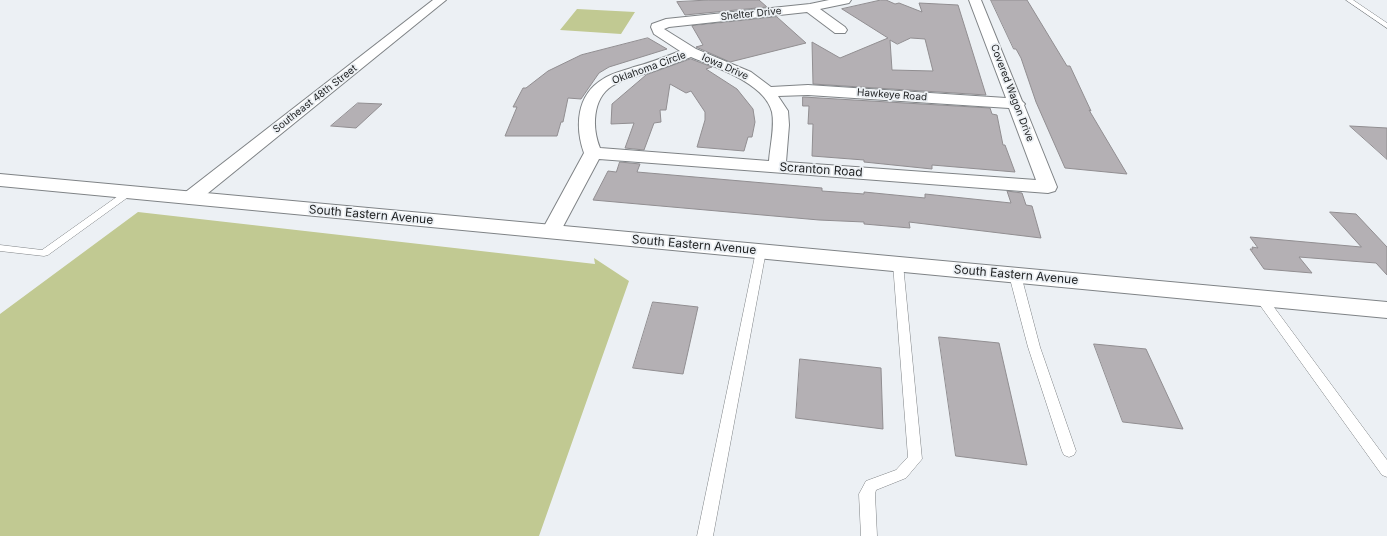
<!DOCTYPE html>
<html>
<head>
<meta charset="utf-8">
<style>
	body { margin:0 }
	canvas { display:block; background:#ecf0f4 }
</style>
</head>
<body>
<canvas width="1387" height="536"></canvas>
<script>
const ctx = document.querySelector('canvas').getContext('2d');
ctx.lineJoin = 'round';
function fillPath(path, color) {
  ctx.fillStyle = color;
  ctx.fill(path, 'evenodd');
}
function strokePath(path, color, width, dash) {
  ctx.strokeStyle = color;
  ctx.lineWidth = width;
  ctx.lineCap = dash ? 'butt' : 'round';
  ctx.setLineDash(dash || []);
  ctx.stroke(path);
}
function label(font, color, halo, rows, align = 'center') {
  ctx.font = font + ' Inter,sans-serif';
  ctx.lineWidth = 3.5;
  ctx.setLineDash([]);
  ctx.textBaseline = 'middle';
  ctx.strokeStyle = halo;
  ctx.fillStyle = color;
  for (const [text, x, y, turn = 0] of rows) {
    ctx.save();
    ctx.translate(x, y);
    ctx.rotate((+turn || 0) * Math.PI / 180);
    ctx.textAlign = isNaN(turn) ? turn : align;
    if (halo) ctx.strokeText(text, 0, 0);
    ctx.fillText(text, 0, 0);
    ctx.restore();
  }
}
const green = new Path2D(`
	M577,9L635,12L621,34L560,30Z
	M138,212L595,264L594,258L629,281L539,536H0V314Z`);
const building = new Path2D(`
	M709,0H759L767,7L685,15L677,2Z
	M881,0H886L895,4L899,3L922,12L919,3L958,5L986,95L813,84L812,42L840,58L888,38L842,9ZM911,38L925,39L933,71L892,70L890,40L897,44Z
	M991,0H1027L1067,66H1070L1091,111L1089,110L1127,174L1065,168L1036,102L1021,58L1016,49H1014Z
	M777,17L806,43L730,62L696,47L703,45L692,26Z
	M648,38L667,49L609,67L599,73L581,99L568,98L563,122H561L557,136H505L517,107H513L523,88H526L548,71L581,55Z
	M691,59L712,67L706,69L737,89L753,109L755,122L752,137H748L744,151L697,147L705,120V112L691,91L686,93L670,84L666,110H660L661,122L654,123L644,150L625,148L634,123L611,124L612,104L646,75Z
	M803,97L990,108L992,114L997,115L1003,145H1005L1015,172L932,165V169L864,162V160L812,156L813,124H808L809,106H803Z
	M358,103L382,104L356,128L331,126Z
	M1350,126L1387,128V159Z
	M620,162L640,164L637,172L822,188V191L864,194V192L925,198V194L1011,203L1007,191L1022,193L1026,205L1032,206L1041,238L909,222L910,228L864,224V222L819,220L593,200L608,171L616,172Z
	M1330,212L1356,214L1387,247V275L1376,263L1299,257L1312,273L1264,269L1250,249H1253L1252,247L1258,248L1250,237L1361,247Z
	M653,302L698,307L683,374L633,368Z
	M939,337L999,343L1027,465L956,456Z
	M1094,344L1146,349L1183,429L1123,422Z
	M800,359L881,368L883,429L796,418Z`);
const service = new Path2D(`
	M1346,0H1353L1387,23V28Z
	M128,190L133,193L131,195L48,255L44,256L0,251V245L42,250L125,191Z
	M761,248L766,251L713,536H697L756,251Z
	M898,261L903,264L922,459L906,478L876,490L875,494L877,536H861L859,494L866,481L896,470L908,457L893,264Z
	M1015,272L1019,273L1021,275L1040,347L1076,451L1074,455L1069,457L1064,455L1062,451L1028,347L1009,275L1011,273Z
	M1261,294L1265,295L1387,460V477L1382,475L1257,301L1255,298L1257,295Z`);
const minor = new Path2D(`
	M433,0H446L197,202L190,204L183,202L180,198L183,194Z
	M829,0H851L849,3L820,9L845,27L847,30L845,33H835L807,12L669,27L664,29L696,49L751,72L771,87L808,85L1006,98L969,0H981L1022,101L1025,104L1024,105L1057,187L1055,191L1048,193L599,159L558,236L551,238L544,236L541,232L584,153C575,127 576,95 603,79C612,73 623,71 634,67C650,63 665,57 680,51L654,34L651,27L652,24L666,19L810,4ZM691,57C715,67 765,83 772,112C775,127 770,146 769,161L600,148C592,128 592,99 612,86C623,79 635,77 647,73C662,68 676,63 691,57ZM808,95L1009,108L1036,180L786,162L789,125L788,111L778,96Z`);
const secondary = new Path2D(`
	M0,174L1387,302V318L0,186Z`);
const farStreetnames = [
	["Shelter Drive",751,14,-6],
	["Iowa Drive",725,67,24],
	["Oklahoma Circle",649,68,-20],
	["Covered Wagon Drive",1012,93,69],
	["Hawkeye Road",892,95,4],
	["Southeast 48th Street",315,99,-38]
];
const streetNames = [
	["Scranton Road",821,170,4],
	["South Eastern Avenue",371,215,5],
	["South Eastern Avenue",694,245,5],
	["South Eastern Avenue",1016,275,5]
];
fillPath(green, '#c1c992');
fillPath(building, '#b4b0b4');
strokePath(building, '#918e91', 1);
strokePath(service, '#7f8386', 1);
strokePath(minor, '#7f8386', 2);
strokePath(secondary, '#7f8386', 2);
fillPath(service, '#fff');
fillPath(minor, '#fff');
fillPath(secondary, '#fff');
label('10px', '#1d1f20', '#ecf0f4', farStreetnames);
label('12px', '#1d1f20', '#ecf0f4', streetNames);
</script>
</body>
</html>
